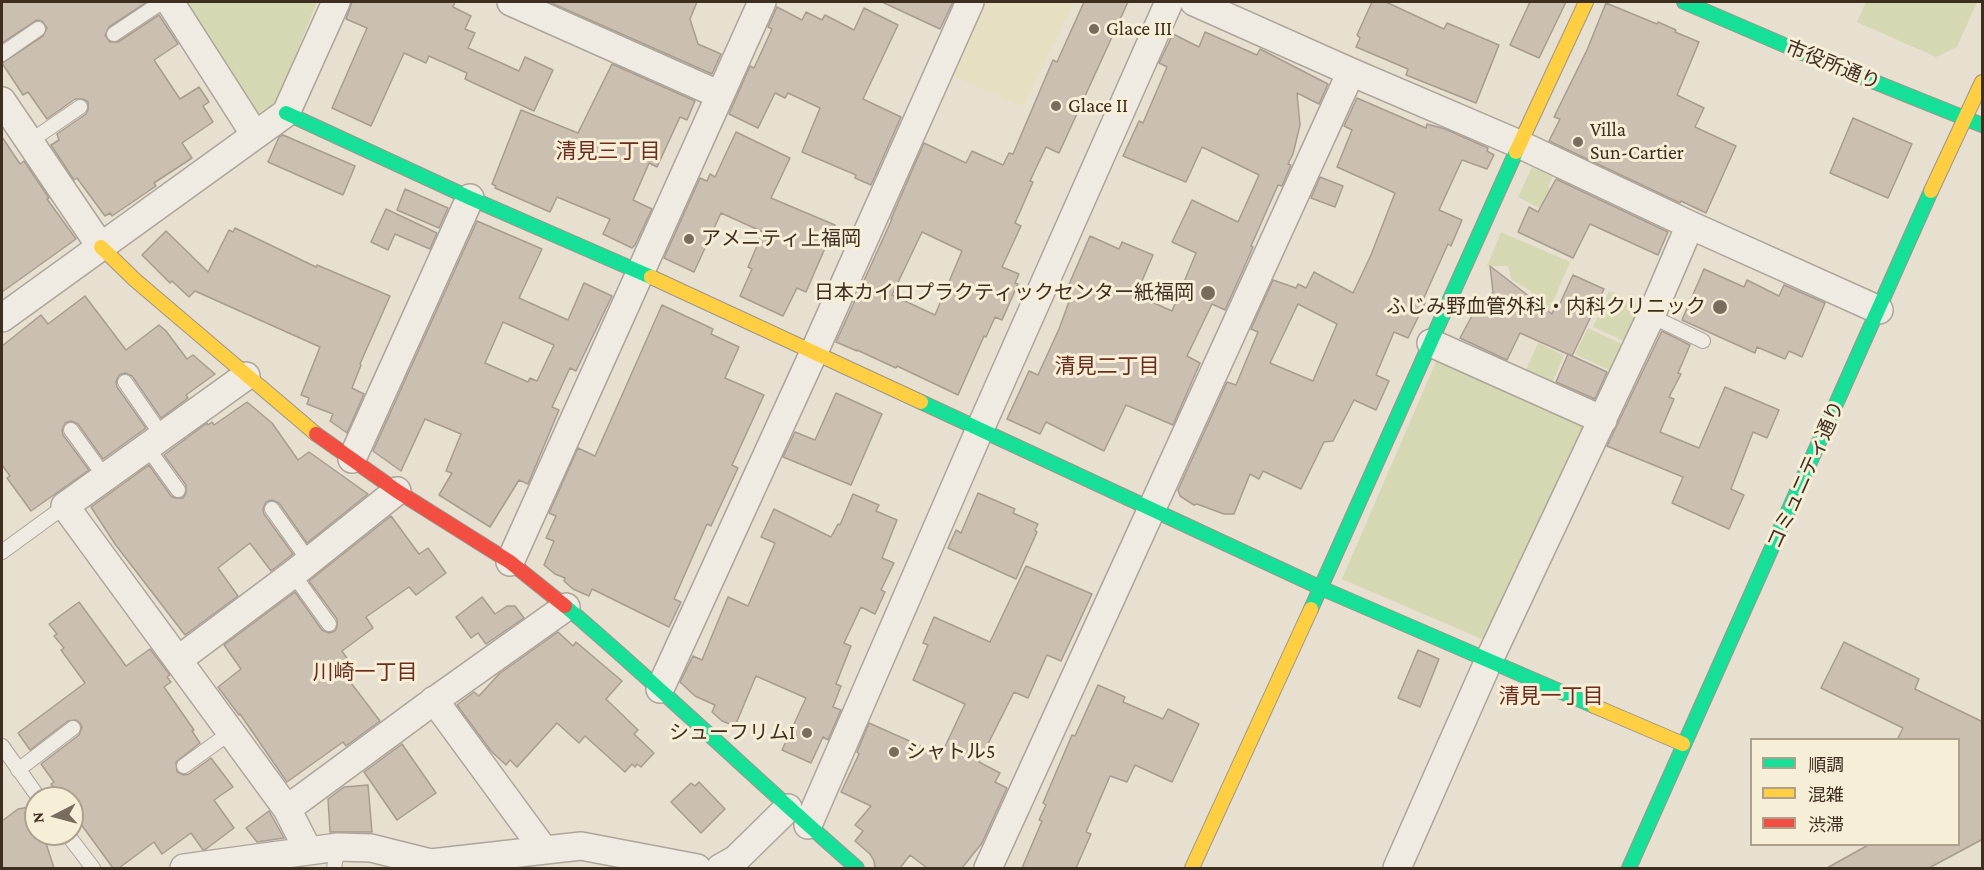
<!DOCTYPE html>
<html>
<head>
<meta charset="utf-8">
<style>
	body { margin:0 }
	#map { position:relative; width:1984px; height:870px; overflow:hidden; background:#e7e0d1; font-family:"Crimson Pro","Noto Sans JP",serif }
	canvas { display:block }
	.frame { position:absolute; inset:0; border:3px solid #3d2e20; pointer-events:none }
	.legend { position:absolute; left:1750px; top:738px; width:210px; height:108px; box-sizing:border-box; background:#f7eed8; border:2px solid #ada18e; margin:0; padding:8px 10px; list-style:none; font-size:18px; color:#3d2e20 }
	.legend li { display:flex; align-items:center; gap:12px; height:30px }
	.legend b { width:30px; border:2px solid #ada18e }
	.north { position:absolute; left:24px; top:786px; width:60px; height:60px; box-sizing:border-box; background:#f7eed8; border:2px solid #ada18e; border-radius:50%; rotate:264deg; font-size:16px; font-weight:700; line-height:24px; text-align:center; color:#3d2e20 }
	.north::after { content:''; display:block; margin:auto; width:21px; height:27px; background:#786c5e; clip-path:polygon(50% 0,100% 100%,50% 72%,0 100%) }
</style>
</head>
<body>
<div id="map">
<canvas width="1984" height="870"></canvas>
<div class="frame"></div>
<ul class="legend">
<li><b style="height:8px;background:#16e098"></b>順調</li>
<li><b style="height:8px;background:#ffcf43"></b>混雑</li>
<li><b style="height:8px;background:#f24e42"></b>渋滞</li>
</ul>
<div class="north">N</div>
</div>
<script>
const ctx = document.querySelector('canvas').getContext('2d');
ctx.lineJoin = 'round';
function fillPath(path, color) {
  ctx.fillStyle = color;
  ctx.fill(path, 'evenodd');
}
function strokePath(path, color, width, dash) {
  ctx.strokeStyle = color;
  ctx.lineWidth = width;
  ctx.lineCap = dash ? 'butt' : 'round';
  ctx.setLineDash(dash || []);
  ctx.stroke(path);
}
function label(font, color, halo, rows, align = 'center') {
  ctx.font = font + ' "Crimson Pro","Noto Sans JP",serif';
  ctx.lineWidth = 6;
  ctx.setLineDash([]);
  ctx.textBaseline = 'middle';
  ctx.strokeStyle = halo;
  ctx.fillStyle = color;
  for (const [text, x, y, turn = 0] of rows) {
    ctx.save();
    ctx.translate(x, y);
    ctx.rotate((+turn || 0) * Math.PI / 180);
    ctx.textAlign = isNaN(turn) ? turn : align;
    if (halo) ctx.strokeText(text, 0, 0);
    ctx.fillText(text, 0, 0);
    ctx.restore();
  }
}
const farmland = new Path2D(`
	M983,2H1074L1023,108L950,74Z`);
const green = new Path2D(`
	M182,2H317L276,103L258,113Z
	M1866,2H1977L1957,47L1936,57L1857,22Z
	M1532,167L1553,177L1548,187L1553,189L1545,211L1518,197Z
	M1501,232L1570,262L1544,323L1527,300L1532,292L1511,279L1508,266H1487Z
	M1609,291L1642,306L1626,342L1593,327Z
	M1588,328L1624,345L1611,371L1575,354Z
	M1538,343L1564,355L1551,386L1524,374Z
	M1438,357L1585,421L1489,642L1342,579Z`);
const building = new Path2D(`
	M2,2H147L109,27L105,35L110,42H118L159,15L178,44L154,60L180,99L199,87L209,102L203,106L213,122L182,143L192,158L154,183L156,186L112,216L110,213L105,216L77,178L74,180L51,145L59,140L57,134L86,114L88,110V102L83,99H75L47,119L28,92L23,95L2,63L43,36L47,28L42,21L37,20L2,43Z
	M352,2H455L453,7L471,16L465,29L475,33L468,48L519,71L525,57L553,70L534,111L465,79L467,73L429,56L426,63L404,53L371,126L332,108L367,28L346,19Z
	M549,2H697L690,19L698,44L721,54L712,74Z
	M882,2H953L940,29Z
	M1084,2H1128L1059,153L1046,147L1030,181L1033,182L1015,223L1021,226L1002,267L1019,274L1015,283L1018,284L1002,320L995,317L986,337L984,336L958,395L897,366L896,368L857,350V351L836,342L892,219H891L924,143L966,163L972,151L1003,165L1009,153L1013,154L1053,60L1057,62ZM922,232L962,251L935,315L892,295Z
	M1372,2H1386L1444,29L1447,23L1499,45L1476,103L1406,75L1408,69L1356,47L1360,38L1357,35Z
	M1530,2H1566L1539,58L1510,45Z
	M1606,3L1657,24L1658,22L1676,30L1675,32L1699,42L1677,95L1704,108L1695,127L1736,146L1706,213L1681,201L1680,203L1549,141L1560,119L1554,117L1587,50Z
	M777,7L802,20L806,12L822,20L825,15L854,30L864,8L898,25L863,99L901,117L871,185L855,178L856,175L802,152L820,108L788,93L785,98L775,93L758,128L729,114L750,66L754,68L772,29L768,27Z
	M1205,32L1257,55L1260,49L1328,84L1319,104L1297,93L1300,125L1293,154L1288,164L1291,165L1282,186L1278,185L1251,246L1253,247L1243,270L1225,310L1212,304L1187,356L1200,363L1173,425L1126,405L1104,451L1046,422L1040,434L1007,419L1029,371L1038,375L1059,329L1070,299L1064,296L1090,236L1119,249L1122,242L1153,255L1136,295L1172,311L1196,253L1172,242L1192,200L1238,222L1259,175L1202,147L1186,182L1123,156L1139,121L1143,123L1167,67L1159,63L1173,34L1199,47Z
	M612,64L695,101L687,120L680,117L657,167L649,163L633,200L652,209L635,245L632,248L603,234L610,219L557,197L550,212L495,188L496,186L492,184L521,110L578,133Z
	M1357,98L1426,128L1427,124L1445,129L1488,148L1487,151L1494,155L1487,169L1462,160L1439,210L1462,220L1451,246L1448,244L1422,302L1425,303L1408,338L1394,332L1376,375L1389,381L1376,410L1354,400L1333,441L1324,442L1301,489L1263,471L1259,479L1250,474L1234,514H1224L1197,504L1194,505L1180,496L1178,490L1227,382L1236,385L1258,332L1251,329L1273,280L1296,288L1298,284L1306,288L1314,272L1353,293L1371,255L1395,193L1337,167L1352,130L1344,126ZM1298,304L1337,324L1313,381L1270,363Z
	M1853,118L1912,144L1888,198L1830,173Z
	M736,132L790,158L771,198L835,225L806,292L797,288L783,316L740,296L752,269L748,267L763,232L721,213L694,272L664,258L700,178L707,181L710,174L715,177Z
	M283,135L355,166L343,195L268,162L279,137Z
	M2,137L20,164L24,161L49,198L47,199L76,239L2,292Z
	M1320,177L1343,186L1335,207L1311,198Z
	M1556,179L1668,232L1658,255L1590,224L1573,258L1518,232L1529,207L1538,212Z
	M405,189L448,208L439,228L397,210Z
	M386,209L437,233L430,249L395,234L388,250L371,242Z
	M477,221L542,249L519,298L568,320L584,283L612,296L576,371L570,368L552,407L559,410L528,484L519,480L490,527L439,495L452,473L446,471L461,434L425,419L401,471L373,451ZM503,322L554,345L537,381L530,378L528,382L485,363Z
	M235,228L316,267L317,265L390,296L360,364L361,365L352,388L364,394L347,433L330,421L333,414L307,404L309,398L301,395L320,347L195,291L189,297L172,281L170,283L142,255L166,231L208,272L229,230L233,232Z
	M1490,266L1552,314L1554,309L1557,310L1573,275L1604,289L1572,356L1520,333L1507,360L1460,338L1474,312L1476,313L1493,292Z
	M1704,269L1744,287L1747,280L1779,296L1784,285L1825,303L1802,357L1789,351L1785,359L1757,347L1755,353L1682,320Z
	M85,296L126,350L159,325L166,331L187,359L193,355L215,374L186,395L188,398L161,418L132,376L125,373L119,375L116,382L117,387L146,428L103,459L78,424L71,421L65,423L62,430L63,435L89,470L31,511L7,478L10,476L2,465V346L41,315L48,324Z
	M662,305L713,329L711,334L739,347L725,378L764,395L732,465L738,468L711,526L707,524L674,599L681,602L669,627L592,589L589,596L573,589L564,581L565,578L555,574L544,565L554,541L546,538L556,516L549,513L578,448L595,456Z
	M1662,331L1690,345L1678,373L1681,374L1669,397L1674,399L1660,432L1699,448L1725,387L1779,410L1767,438L1753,432L1731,489L1744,495L1729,529L1672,503L1683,477L1607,446Z
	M1568,354L1607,372L1595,399L1556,382Z
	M836,393L882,414L851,485L783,457L795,432L815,440Z
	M247,402L272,423L298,460L309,452L368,494L307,543L279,503L272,500L266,502L263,509L264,514L293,554L271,571L250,543L218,568L238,596L185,635L115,544L91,507L149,465L171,496L175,498H183L186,493V485L164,455L207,423L208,425L212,422L214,425Z
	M978,493L1015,509L1013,513L1038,524L1035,530L1037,532L1016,579L948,548L956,530L961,533Z
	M853,494L879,505L876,511L897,520L882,558L894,563L881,590L885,592L875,614L861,607L844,643L851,646L836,684L841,686L833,707L841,710L828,740L823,737L811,763L782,750L806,698L756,676L735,726L722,721L712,712L715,705L695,696L680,682L693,656L702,660L728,597L748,606L775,543L761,537L774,509L831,537L838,524L840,525Z
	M391,516L419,554L428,548L446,573L416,595L409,587L366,617L373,628L342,651L357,673L348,679L380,721L346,746L343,742L287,782L240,714L239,715L218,687L241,669L224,645L295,592L322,630L329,633L335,631L337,627V619L309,581Z
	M1026,566L1092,594L1061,661L1047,655L1028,698L1014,692L979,762L1000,773L995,782L1007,788L982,843L962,868H927L910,855L900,868H875L874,861L870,854L855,841L863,831L855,825L871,806L841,792L859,754L857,752L869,723L941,755L965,704L913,680L928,645L923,643L934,617L990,642Z
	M482,597L495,614L507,606H515L524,618L486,644L478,633L471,638L456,617Z
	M79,602L126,666L150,649L170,675L167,677L171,682L164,687L194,730L192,731L200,743L176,762L177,772L184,775L189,774L211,758L233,787L214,800L234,828L206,849L203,850L191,833L162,854L154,842L119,868H113L72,812V798H62L51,784L54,782L41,764L79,735L82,727L80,723L76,720L68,721L30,750L18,733L85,683L61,650L64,648L54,636L57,634L49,624Z
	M558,632L573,646L576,642L622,681L606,699L638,730L634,734L654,753L641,767L637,764L635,767L632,764L625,772L585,736L579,743L557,723L517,767L510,760L506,765L491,751L457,705L474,692L479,696L499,674Z
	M1844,642L1919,679L1915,689L1983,722V839L1929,868H1827L1870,844H1959V740H1897L1903,728L1821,688Z
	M1418,650L1439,659L1420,707L1398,698Z
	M1098,685L1125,697L1123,702L1163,719L1168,709L1199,724L1172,782L1135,765L1127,782L1110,776L1086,832L1091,834L1076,868H1022L1042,821L1039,820L1046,805L1043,803L1072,735L1075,736Z
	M402,744L436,793L397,820L364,772Z
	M699,782L725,809L701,833L671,802L691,783L695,786Z
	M368,785L372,832H330L328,799L344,787Z
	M35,806L36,834H43L54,868H2V821L18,809Z
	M269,811L284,838L257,842L246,828Z`);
const lane = new Path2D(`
	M114,34L162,2
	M2,54L38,29
	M29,142L80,107
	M1651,316L1703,341
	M125,382L163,437
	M71,430L105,477
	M147,447L178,490
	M272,509L309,561
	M2,552L65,506
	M293,574L329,624
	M2,746L39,798
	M184,766L231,732
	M18,770L73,728
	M67,834L93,868
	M334,868L338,847`);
const street = new Path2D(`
	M170,2L255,135
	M511,2L720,95
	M1194,2L1351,72L1519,144L1690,225L1879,310
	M2,101L101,247
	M2,318L286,113L336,2
	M1431,343L1603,420
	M246,376L65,506L287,809L308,850
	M352,459L470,198
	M510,562L762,2
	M178,660L293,574L397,491
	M660,689L814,352L970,2
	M434,700L544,850
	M287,809L424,708L566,607
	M808,825L980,429L1169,2
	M184,868L338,847L371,848L431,863L581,846L697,868
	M720,868L736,859L788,808
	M988,868L1351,72
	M1397,868L1489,660L1651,316L1690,225`);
const fast = new Path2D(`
	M1684,2L1805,54L1982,125
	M286,113L470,198L651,277
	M921,402L1321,588L1594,706
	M565,606C665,691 758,782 857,868
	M1311,609L1516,152
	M1629,868L1931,191`);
const slow = new Path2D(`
	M1516,152L1586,2
	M1931,191L1982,82
	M101,247L135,280L316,434
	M651,277L921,402
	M1594,706L1683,744
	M1192,868L1311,609`);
const jam = new Path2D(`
	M316,434L397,491L510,562L565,606`);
const markers = [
	[1094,29,6,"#786c5e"],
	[1056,106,6,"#786c5e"],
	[1578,142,6,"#786c5e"],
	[689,239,6,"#786c5e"],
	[1208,293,8,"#786c5e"],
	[1720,307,8,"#786c5e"],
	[807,733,6,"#786c5e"],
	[894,752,6,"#786c5e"]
];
const poiNames = [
	["Glace III",1106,29],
	["Glace II",1068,106],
	["Villa",1590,130],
	["Sun-Cartier",1590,153],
	["アメニティ上福岡",701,239],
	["日本カイロプラクティックセンター紙福岡",1194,293,"right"],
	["ふじみ野血管外科・内科クリニック",1706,307,"right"],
	["シューフリムI",795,733,"right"],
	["シャトル5",906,752]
];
const streetNames = [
	["市役所通り",1833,65,22],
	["コミュニティ通り",1806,475,-66]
];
const neighbourhoodNames = [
	["清見三丁目",608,152],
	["清見二丁目",1107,367],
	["川崎一丁目",365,673],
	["清見一丁目",1551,697]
];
fillPath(farmland, '#e6dfc2');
fillPath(green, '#d6d7b3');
fillPath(building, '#cbbfb2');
strokePath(building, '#a89c90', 1.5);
strokePath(lane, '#ada599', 16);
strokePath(street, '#ada599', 30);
strokePath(fast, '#9c958a', 16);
strokePath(slow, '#9c958a', 16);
strokePath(jam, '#9c958a', 16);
strokePath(lane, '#efebe3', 14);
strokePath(street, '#efebe3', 27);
strokePath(fast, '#16e098', 14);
strokePath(slow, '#ffcf43', 14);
strokePath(jam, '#f24e42', 14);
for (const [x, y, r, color] of markers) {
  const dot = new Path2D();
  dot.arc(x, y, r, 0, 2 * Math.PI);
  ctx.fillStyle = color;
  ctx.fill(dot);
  strokePath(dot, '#f7eed8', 2);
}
label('20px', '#3d2e20', '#f7eed8', poiNames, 'left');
label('20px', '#3d2e20', '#f7eed8', streetNames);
label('21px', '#6b2e1e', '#f7eed8', neighbourhoodNames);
</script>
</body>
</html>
